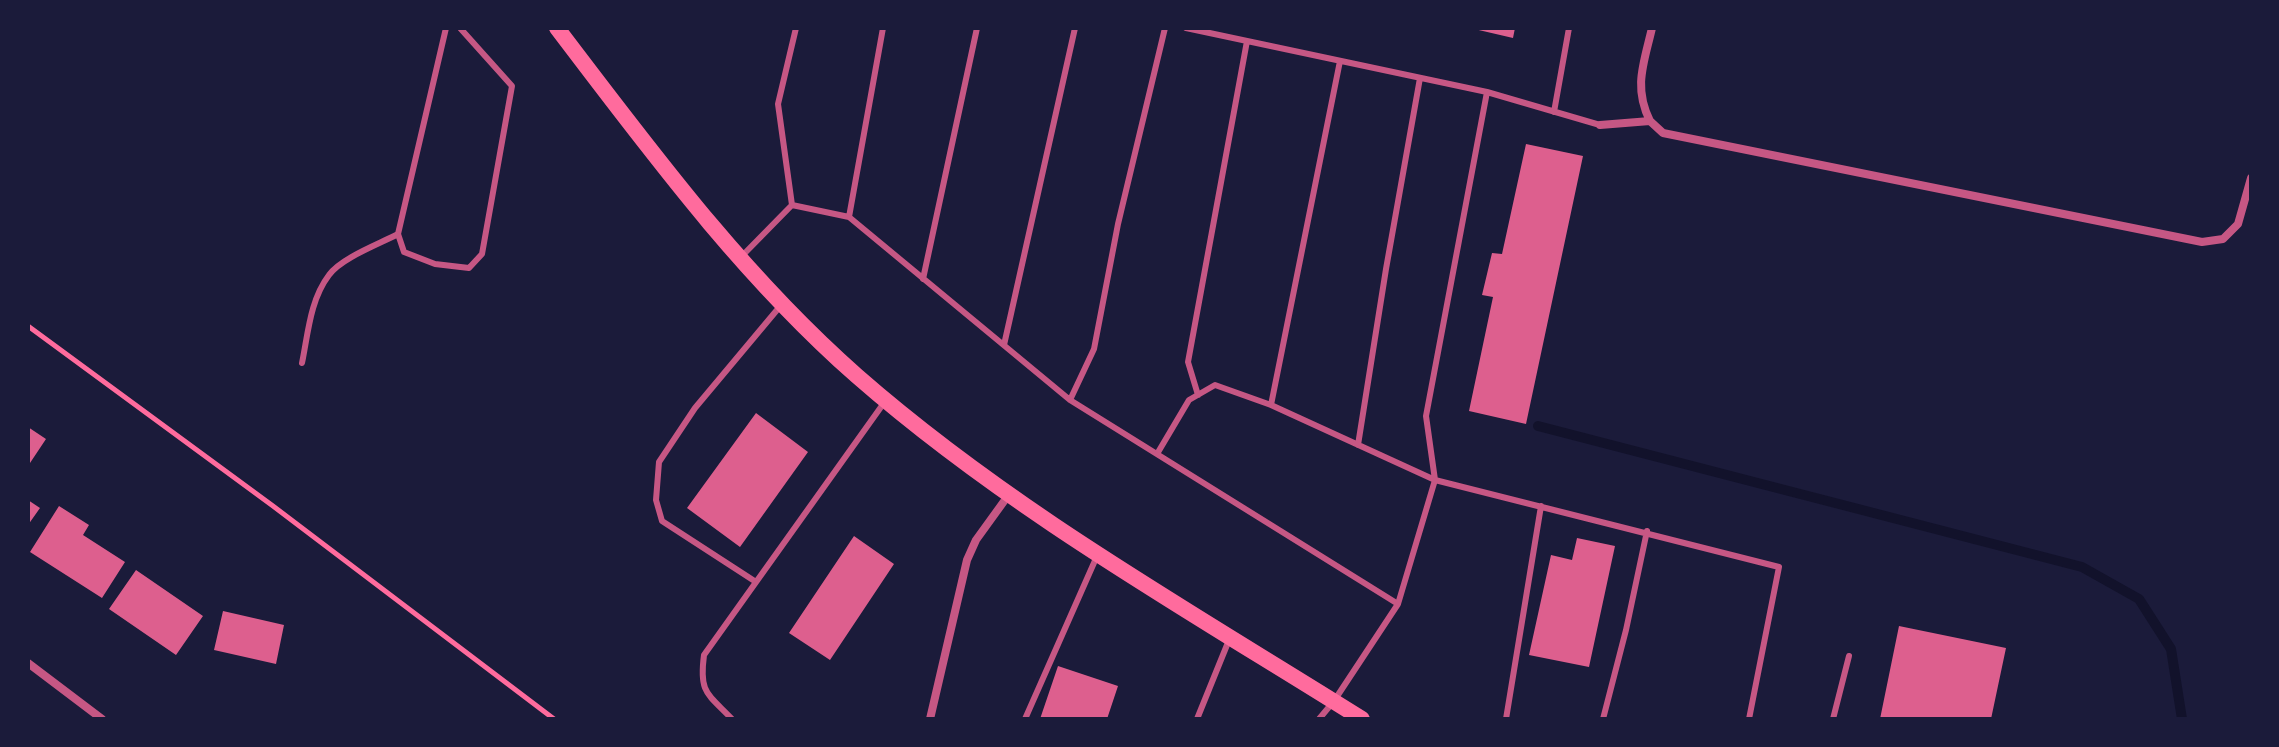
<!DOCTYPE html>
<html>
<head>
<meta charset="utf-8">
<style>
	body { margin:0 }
	#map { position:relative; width:2279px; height:747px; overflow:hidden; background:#1b1b3a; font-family:Lato,sans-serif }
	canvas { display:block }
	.frame { position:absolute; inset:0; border:30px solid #1b1b3a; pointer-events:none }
</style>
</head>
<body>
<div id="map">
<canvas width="2279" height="747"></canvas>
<div class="frame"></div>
</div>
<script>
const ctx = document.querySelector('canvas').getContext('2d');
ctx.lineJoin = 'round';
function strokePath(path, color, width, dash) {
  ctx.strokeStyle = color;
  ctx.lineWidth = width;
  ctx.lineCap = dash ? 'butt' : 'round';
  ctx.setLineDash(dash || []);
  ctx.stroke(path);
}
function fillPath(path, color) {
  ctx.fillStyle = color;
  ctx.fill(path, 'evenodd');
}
const stream = new Path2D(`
	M1538,426L2082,567L2139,599L2171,649L2182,719`);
const building = new Path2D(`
	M1470,28H1515L1513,38Z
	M1526,144L1583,156L1526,424L1469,411L1493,297L1482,295L1492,253L1502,254Z
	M756,413L808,452L740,547L687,508Z
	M28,427L46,439L28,466Z
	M28,500L40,508L28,525Z
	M59,506L89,525L83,535L125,562L102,598L30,552Z
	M854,536L894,564L830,660L789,633Z
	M1577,538L1615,546L1589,667L1529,655L1551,555L1572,560Z
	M136,570L203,616L176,655L109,609Z
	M223,611L284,625L276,664L214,650Z
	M1899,626L2006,648L1991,719H1880Z
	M1058,666L1118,686L1107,719H1040Z`);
const path = new Path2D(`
	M28,326L273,506L554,719`);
const service = new Path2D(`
	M446,28L398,234L404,252L435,264L469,268L482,254L512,86L460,28
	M1186,28L1487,92
	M1554,112L1569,28
	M792,205L849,217L1070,400L1398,604L1334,701L1319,719
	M849,217L883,28
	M740,258L792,205L778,104L796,28
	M923,279L977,28
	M1004,345L1075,28
	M302,363C308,334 310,300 329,275C341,258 379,244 398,234
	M1198,395L1188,362L1247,41
	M1070,400L1094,349L1118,224L1165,28
	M1271,405L1340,61
	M1358,445L1386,269L1420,78
	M1157,454L1189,400L1215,385L1271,405L1435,480
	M1435,480L1426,416L1487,92L1600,125
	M756,582L662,521L656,500L659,462L695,408L782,304
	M1398,604L1435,480L1779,567L1749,719
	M732,719C707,693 699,693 704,655L886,400
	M1025,719L1097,556
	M1197,719L1229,640
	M1506,719L1541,506
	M1603,719L1626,630L1647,531
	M1833,719L1849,656`);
const minor = new Path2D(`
	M1650,121C1633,87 1644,63 1652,28
	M1600,125L1650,121L1663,133L2202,242L2223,239L2238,224L2251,178
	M28,663L102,719
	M930,719L967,560L976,540L1010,493`);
const secondary = new Path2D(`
	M557,28C650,150 741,274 857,376C1010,510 1190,611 1362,719`);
strokePath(stream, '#12122b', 10);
fillPath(building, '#dd5f8e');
strokePath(path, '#ff6b9d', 5);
strokePath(service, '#c65784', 6);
strokePath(minor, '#c65784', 8);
strokePath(secondary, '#ff6b9d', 16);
</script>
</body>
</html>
